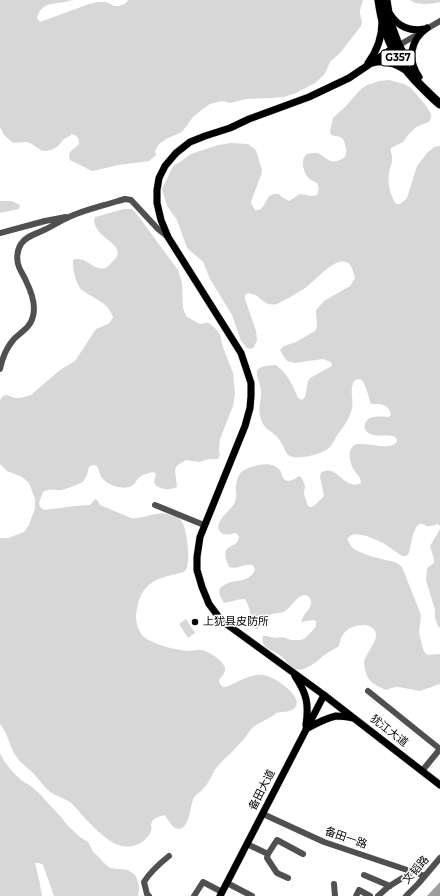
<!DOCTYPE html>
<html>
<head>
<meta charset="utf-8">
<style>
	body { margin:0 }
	canvas { display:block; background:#fff }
</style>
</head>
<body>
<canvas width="440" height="896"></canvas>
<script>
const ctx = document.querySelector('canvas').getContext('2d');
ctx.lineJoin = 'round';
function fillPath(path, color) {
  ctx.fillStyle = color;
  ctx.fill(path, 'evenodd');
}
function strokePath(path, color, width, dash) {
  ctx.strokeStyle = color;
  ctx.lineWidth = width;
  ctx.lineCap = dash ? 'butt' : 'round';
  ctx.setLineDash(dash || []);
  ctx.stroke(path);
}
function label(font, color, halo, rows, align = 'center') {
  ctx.font = font + ' Montserrat,"Noto Sans SC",sans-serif';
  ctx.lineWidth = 3;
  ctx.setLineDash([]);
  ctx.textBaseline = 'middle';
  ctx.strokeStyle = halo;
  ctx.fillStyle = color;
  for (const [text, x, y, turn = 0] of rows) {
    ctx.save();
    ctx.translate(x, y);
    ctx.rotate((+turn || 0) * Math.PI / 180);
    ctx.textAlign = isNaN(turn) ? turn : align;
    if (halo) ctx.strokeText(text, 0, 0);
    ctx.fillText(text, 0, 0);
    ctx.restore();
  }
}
const green = new Path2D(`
	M0,0H73C57,5 42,0 37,18L40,22L89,4L98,2H106L114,6H119L126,3L128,0H363L360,10V14L362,22L361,26L340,53L330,62L325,74L315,83L296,93L284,97L272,98L246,99L230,103L222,101L210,104L203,109L193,117L182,132L166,139L159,144L157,147L155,151L156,155L149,161L119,165L92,171L70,160C67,150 74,150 79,144C79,138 78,136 72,134C70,136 67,137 64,139C61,142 59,146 55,148C39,157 37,143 26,142C22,142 17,143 13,143L4,135L0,127Z
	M410,0H440V2C431,4 418,6 410,0Z
	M389,80L404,84L411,88L427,107L431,114V118L429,122L416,127L408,135L403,142L391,148C390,153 393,156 392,161C392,165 389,169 389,173C387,181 391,198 396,204H400L407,198L417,166L428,152L434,147L440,146V526L438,524C434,525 430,527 426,526C425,525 425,524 423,524C413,521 411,547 409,553L406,556H402L383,543L367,536L355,534L351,535L347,539C349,542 351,547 354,549C359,552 372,557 378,558C386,561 396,560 402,567L421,615L419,633L423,649L425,653L428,655L440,654V684L420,691L399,687H395L386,690C375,685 367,682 365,669C365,667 364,665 364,663C365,653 380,640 375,631C370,621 351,625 345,632C341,636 340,641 339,646C334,649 328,653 323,656C316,662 303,674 293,668C287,664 284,657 277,653C268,649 261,647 263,636H267L275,638L283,637L291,640H300L304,639L314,629L316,626V621L313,620L301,622C302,620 303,616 305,614C307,611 311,607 311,603C312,598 306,593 301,596C295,599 291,607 285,611C281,614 276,612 270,615C265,618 263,625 258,629L254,628C251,619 250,606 245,599C237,599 231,602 224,603C221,597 218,594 220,588C223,586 225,584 228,583C238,580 252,581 255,569L253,565C244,563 237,570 229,567C217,540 238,552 239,536L236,533C232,534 227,535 223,534C222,534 220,531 219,530C215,521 230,511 234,504C235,502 235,500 236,498C237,493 236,497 236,492C235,486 238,472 244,470C254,465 274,459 281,472C282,476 283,480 288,481C292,481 296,478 299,476L302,478L305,486L304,494L308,506L311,507L315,505L324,496L320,477L321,473C336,462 345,492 361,483C361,477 357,475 354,470C350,464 347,452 353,446C355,444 358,444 361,444C373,443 388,451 397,442C397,439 396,436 392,436C384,434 370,439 365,429C364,426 365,423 367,420C372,415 382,417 389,417L391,414C388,403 380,404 371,404L366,388L362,380L358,379L354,381C349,393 354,397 352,408C350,418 344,426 338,434C335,438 333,444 330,447C324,454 294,462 287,454C284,449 282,442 278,438C274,432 266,430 263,424C258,414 259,407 261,397C261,397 261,391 261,391C261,384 256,378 257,370C262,365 269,366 276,365C287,373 293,385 298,398L302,400L305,397L308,381L310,378L332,366L331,362L323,359L295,363L287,361L282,354L280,350L284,346L296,342L315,331L317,327L316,310L324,301L350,286L355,278C353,273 353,265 346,262C335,257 314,282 305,288C296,294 287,299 277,304C267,306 264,302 257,296C254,294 251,294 248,293L245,295V299L256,331L257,340L254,347L251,349L247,348L241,341L232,315L210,279L203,262L187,248L177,220L167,206L162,189L173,166L180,162L191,154L218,145L231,143L248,144L256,150L262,170L261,175L252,199L251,203L255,210C268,212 263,191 279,194L282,197L289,201L300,194L312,196L317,195C319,191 319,188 317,183C310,179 307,179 304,170C302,163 302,154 311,153C312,153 316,153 317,153C324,155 329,164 337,161C346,159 348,153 345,145C345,143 344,141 343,139C340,136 335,136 331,135L330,131L333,118L346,106L360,90L367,85L380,81Z
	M0,201H12L20,205L19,209L0,213Z
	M124,209H132L136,213L178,270L182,283L183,308L186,316L196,322L200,324L205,323H209L218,331L220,335L223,347L233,373L235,394L233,406L220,439L219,451L220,455L218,459H210L199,462L186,460L179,464L176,467L175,471L177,487C169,490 164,490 156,486L154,482L156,474L153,472C149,473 144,474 141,476C137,478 136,483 133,485C125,491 110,486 104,480C100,477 99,470 97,466L93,465L89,467L87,475L83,482C76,485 69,488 62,490C54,491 51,488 43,492L39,503L40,507L44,510L75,506L90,505L95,499L98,501L100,505L131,518C143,520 156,510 170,515C173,516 178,517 181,520C187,527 191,562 186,570C183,573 176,574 172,575C148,580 138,591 136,617C136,622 139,632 143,636C153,645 177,650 189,651C193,651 197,649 201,650C208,651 226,661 225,670C225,674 221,677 219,680L220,684L223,687C228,687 230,685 235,683C243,679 254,674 264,675C273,676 302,695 296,706C293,713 282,711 276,713C274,715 271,717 269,718C264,721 257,724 253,727C249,731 247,736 243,740C239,744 235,749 231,753C225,758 219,764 214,771C211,777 208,784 203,789C201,792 196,794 194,797C190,805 190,828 179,829C171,829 169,819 164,815C158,817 152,818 151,825C151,827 152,829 151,831C150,836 141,844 136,845C130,847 124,847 118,845C106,841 85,819 77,809C74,807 73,804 71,803C65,798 58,797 52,793C44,788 40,780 33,773C28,768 22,764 18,759C9,748 9,734 0,724V538H8L24,532L29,525L35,508V499L29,483L22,477L7,471L0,464V400L3,396L7,395L15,398H20L31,395L60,370L75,361L96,329L108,324L111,321L113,317C106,300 95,300 82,290C76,285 72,267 73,260C86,255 94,272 105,268C108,267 110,264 112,262C127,250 109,242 101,234C97,230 95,226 94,221L95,217Z
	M440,529V628L438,626L435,618V610L426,580L427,568L434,563V559L430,546Z
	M186,619L195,633L188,638L179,624Z
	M0,753L4,761L12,771L21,780L32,787L42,796L45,800L62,818L67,825L80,837L88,842L94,853L98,856L103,862L110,868L128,870L135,875L137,879L139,887L138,896H54L43,865L39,863H35L39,879L42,896H0Z`);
const water = new Path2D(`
	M440,882V896H427Z`);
const minor = new Path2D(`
	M396,47L440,21
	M0,233L45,221L66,217
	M0,369C2,359 7,347 14,339C21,332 31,327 33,316C36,305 31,291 26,281C24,276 21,272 19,267C16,260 17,250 21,244C26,236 36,234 44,230C53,226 60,221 69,217C84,210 102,206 118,201L125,199L131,200L158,229L168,237
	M155,505L204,525
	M368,691L440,749
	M422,771L440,749
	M263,814L324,842L425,876
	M247,844L268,854
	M364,875L390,886
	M288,878L277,873L267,858L268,854L277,840L303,854
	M227,883L252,896
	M334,884L335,896
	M149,896L147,894L144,882C150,872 159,864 169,856
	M194,896L203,882L222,892
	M356,896L359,890L370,896
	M378,896L388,887L412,872
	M406,896L418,884L440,858`);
const major = new Path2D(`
	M390,14C398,27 411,32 425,29
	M392,49L349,78L330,87L309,97L249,119L230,128L205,136L190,142L176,153L165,166L159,178L157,190V203L161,220L168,237L241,353L251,383V396L250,408L245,426L200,537L197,557V570L202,587L209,604L221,620L324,695L440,785
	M368,63C377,51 382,37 382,22
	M372,63C384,60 395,63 405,70
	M419,77C407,60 410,40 427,28
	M295,676C307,694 309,704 306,725
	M306,729C315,724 326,718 336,716C342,716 348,717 353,718
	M220,896L324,695`);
const highway = new Path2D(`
	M379,0C380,7 381,14 383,21C390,49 403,69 424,89C429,94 434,99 440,104
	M386,0C388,20 395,40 404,57`);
const markers = [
	[195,622,4,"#000"]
];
const shields = [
	[398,58,34]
];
const shieldNames = [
	["G357",398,58]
];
const poiNames = [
	["上犹县皮防所",203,622]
];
const streetNames = [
	["犹江大道",389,731,38],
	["备田大道",262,790,-63],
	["备田一路",346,838,19],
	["文韬路",416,870,-48]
];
fillPath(green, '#d7d7d7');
fillPath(water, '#9e9e9e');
strokePath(major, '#dbdbdb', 8);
strokePath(highway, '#dbdbdb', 10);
strokePath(minor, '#505050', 6);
strokePath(major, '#000', 7);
strokePath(highway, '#000', 9);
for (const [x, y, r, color] of markers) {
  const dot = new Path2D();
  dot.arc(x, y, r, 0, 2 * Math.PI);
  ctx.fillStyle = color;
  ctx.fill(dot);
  strokePath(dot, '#fff', 1.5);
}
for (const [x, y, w] of shields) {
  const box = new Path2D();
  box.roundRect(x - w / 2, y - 8, w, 16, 3);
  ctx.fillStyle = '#fff';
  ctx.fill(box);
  strokePath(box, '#000', 1);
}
label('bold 10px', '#000', null, shieldNames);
label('11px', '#000', '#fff', poiNames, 'left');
label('11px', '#000', '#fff', streetNames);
</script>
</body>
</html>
